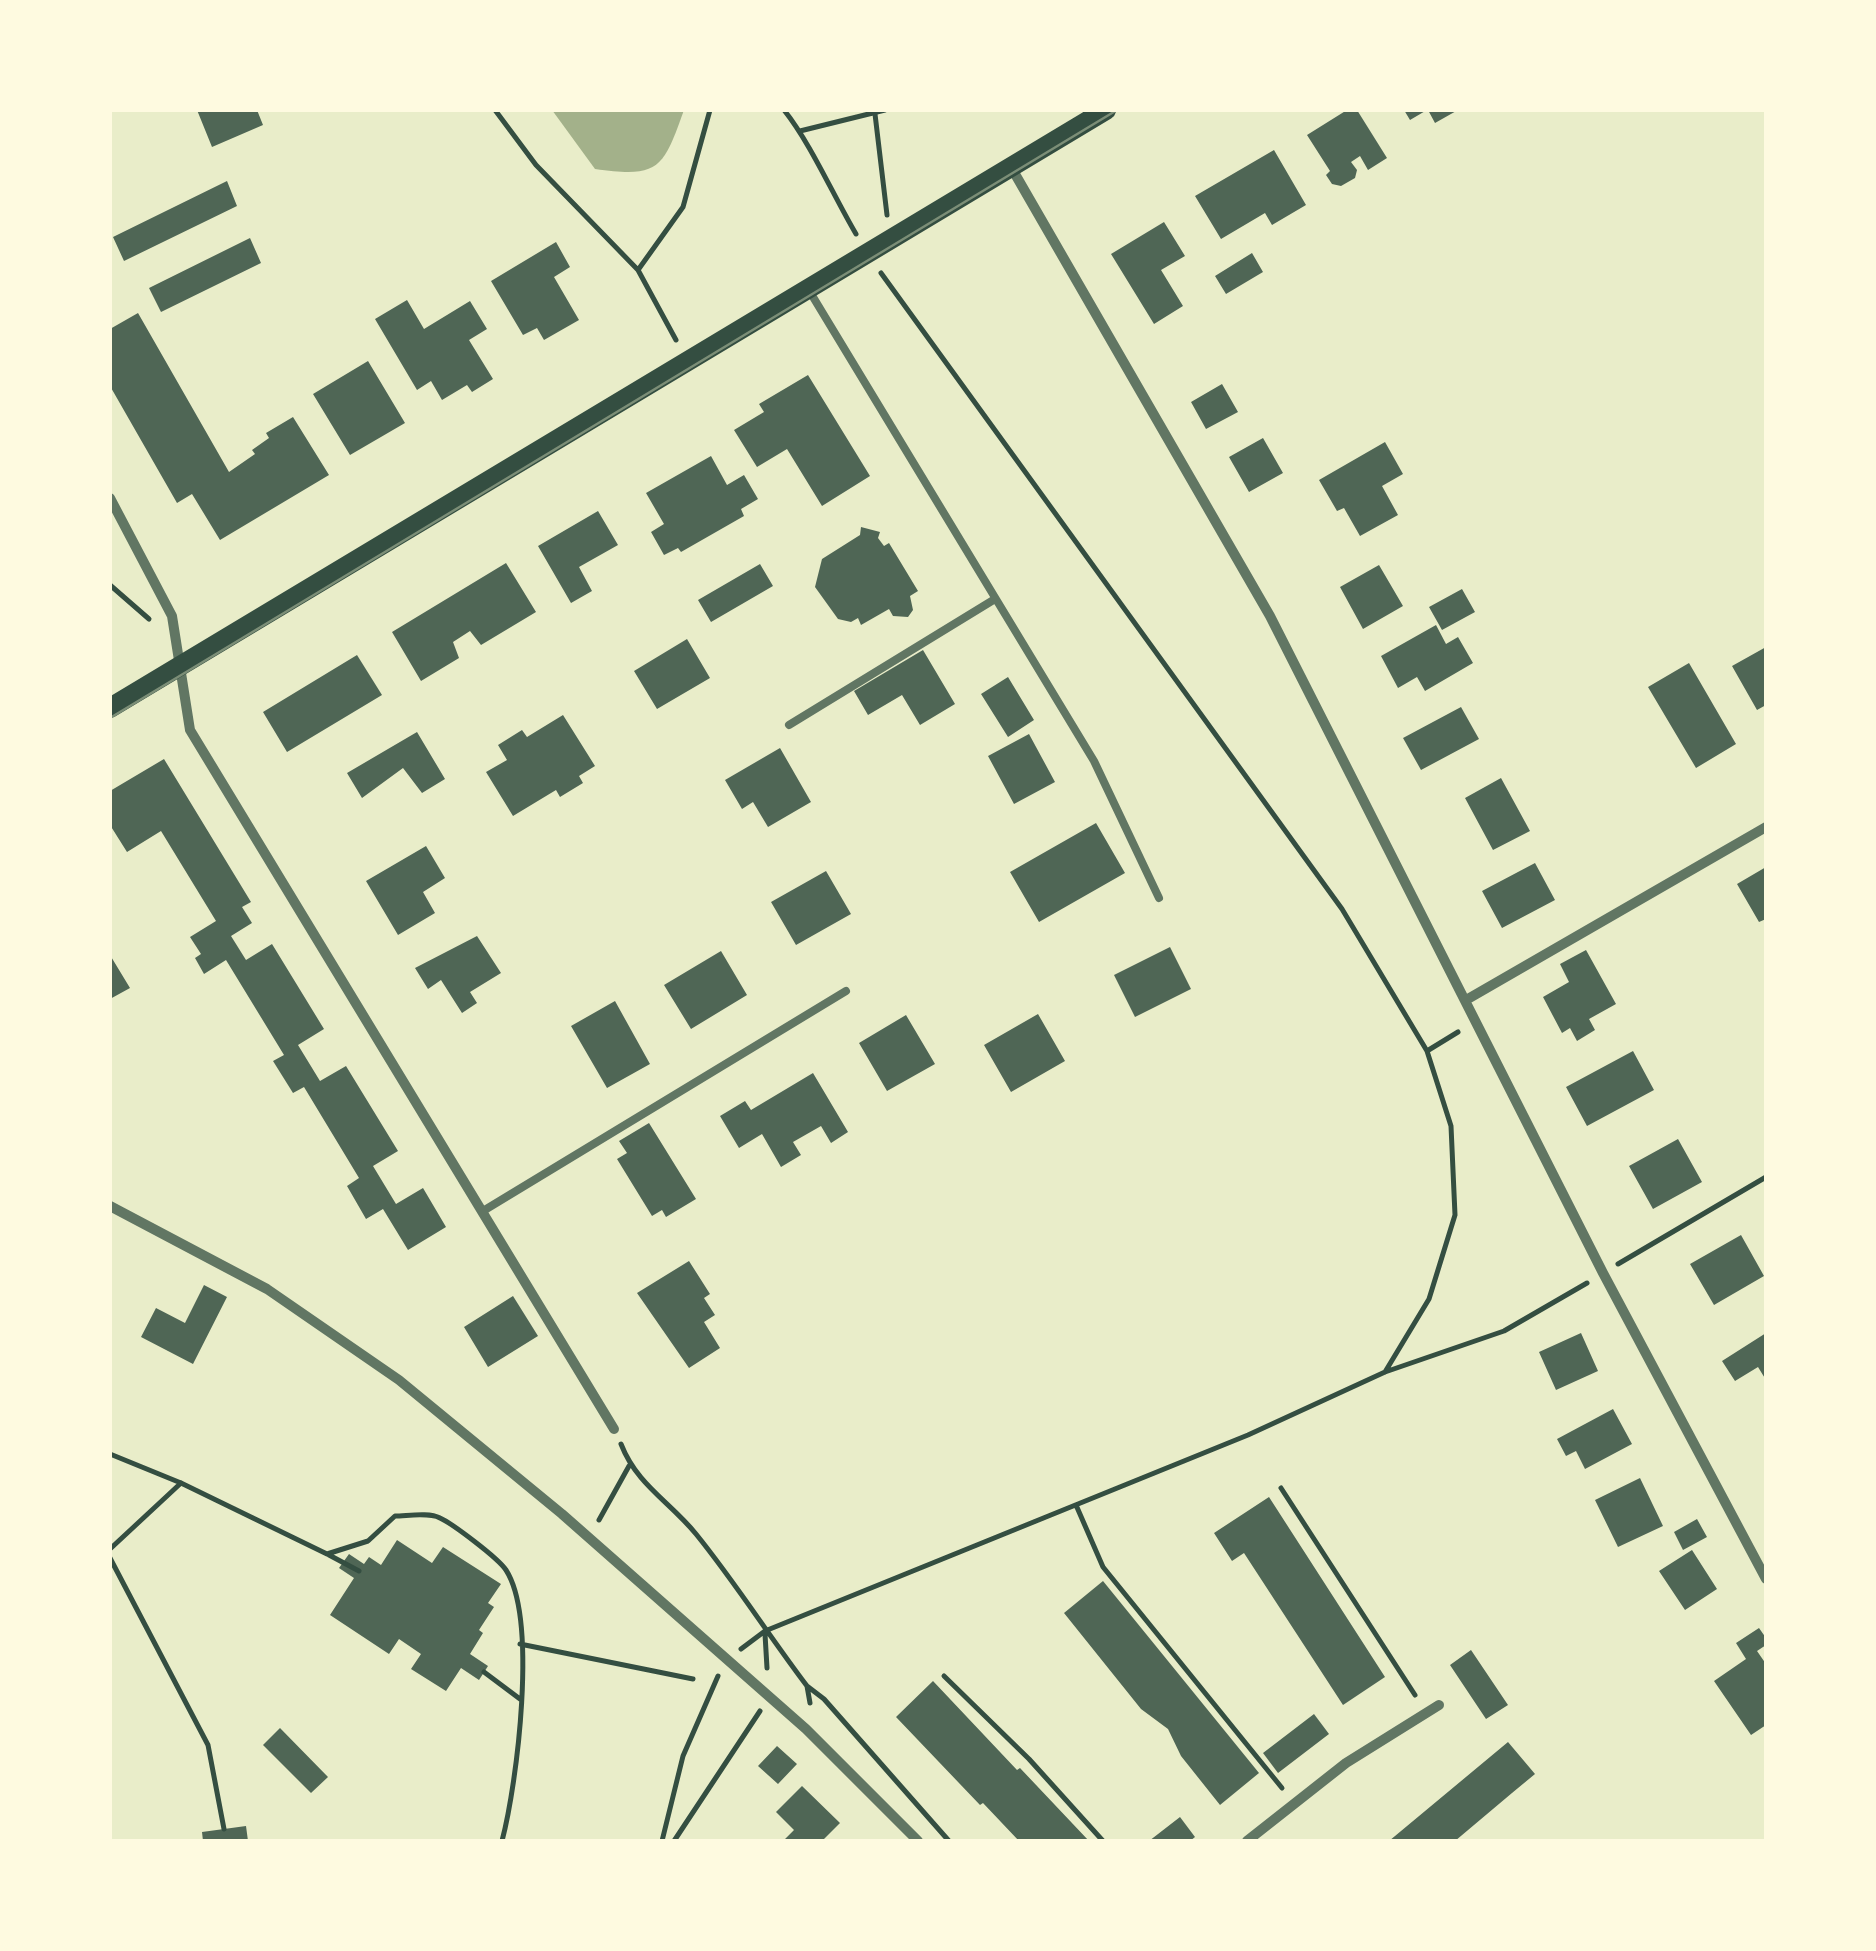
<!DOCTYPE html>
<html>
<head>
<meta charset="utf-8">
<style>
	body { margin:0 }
	#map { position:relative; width:1876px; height:1951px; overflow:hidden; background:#e9edc9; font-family:"IBM Plex Sans",sans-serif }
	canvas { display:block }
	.frame { position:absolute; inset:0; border:112px solid #fefae0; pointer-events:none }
</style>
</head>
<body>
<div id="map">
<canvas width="1876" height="1951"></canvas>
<div class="frame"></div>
</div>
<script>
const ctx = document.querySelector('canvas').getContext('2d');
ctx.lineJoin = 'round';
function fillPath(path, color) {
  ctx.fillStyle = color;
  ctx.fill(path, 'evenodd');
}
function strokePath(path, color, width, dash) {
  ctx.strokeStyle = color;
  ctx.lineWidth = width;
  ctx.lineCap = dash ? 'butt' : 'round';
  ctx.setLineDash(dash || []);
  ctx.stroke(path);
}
const water = new Path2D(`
	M552,110H684C663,169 659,178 595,169Z`);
const building = new Path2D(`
	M197,110H257L263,125L212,147Z
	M1347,110H1357L1387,158L1368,170L1360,156L1351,162L1357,170L1355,178L1341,186L1332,184L1326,175L1330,171L1307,135Z
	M1404,110H1427L1410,120Z
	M1428,110H1458L1435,123Z
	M1274,150L1306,205L1272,225L1265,213L1221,239L1195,196Z
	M227,181L237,206L124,261L113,237Z
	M1164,222L1185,256L1161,270L1183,306L1154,324L1111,254Z
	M250,238L261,263L161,312L149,288Z
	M556,242L570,267L554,277L579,320L544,340L537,328L523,335L491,281Z
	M1252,253L1263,272L1226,294L1215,276Z
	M407,300L424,329L470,301L487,329L469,340L493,379L472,392L467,385L442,400L431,381L417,390L375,319Z
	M138,313L229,472L255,454L252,450L269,438L266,433L293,417L329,475L220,540L192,494L177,503L110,386V329Z
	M368,361L405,423L350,455L313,394Z
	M808,375L870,476L822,506L787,449L757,467L734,430L764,412L759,404Z
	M1222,384L1238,412L1206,429L1191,402Z
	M1263,438L1283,473L1249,492L1229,457Z
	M1385,442L1403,474L1382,486L1398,515L1360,536L1344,508L1337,511L1319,480Z
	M711,456L727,485L744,475L758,499L741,509L744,516L681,552L678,548L664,555L651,532L664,524L646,493Z
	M598,511L618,545L579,567L592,591L571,603L538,546Z
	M861,527L880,532L878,538L884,546L889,543L918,591L910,596L913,610L908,617L893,616L889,609L861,625L858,618L851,622L838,619L815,587L822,559L860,535Z
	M506,563L536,612L481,645L470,631L453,642L459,658L421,681L392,632Z
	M760,564L773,586L711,622L698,600Z
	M1379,565L1403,606L1363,629L1340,587Z
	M1462,589L1475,612L1442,630L1429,607Z
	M1436,625L1446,644L1458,637L1473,663L1425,691L1417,677L1398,688L1381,656Z
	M687,639L710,678L657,709L634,671Z
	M1766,647V705L1757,710L1732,666Z
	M923,650L955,704L920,725L902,695L868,715L854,691Z
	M357,655L382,695L287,752L263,712Z
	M1689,663L1736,744L1696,768L1648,687Z
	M1008,677L1034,720L1008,737L981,694Z
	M1461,707L1479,739L1421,770L1403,738Z
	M563,715L595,766L579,776L583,783L560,797L556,790L513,816L486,772L507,760L498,745L522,730L527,737Z
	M417,732L445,779L422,793L403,768L362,798L347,773Z
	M1029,734L1055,782L1014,804L988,756Z
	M780,748L811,802L768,827L753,802L742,809L725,780Z
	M164,759L251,902L242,907L252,923L231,936L246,960L272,944L324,1029L298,1045L320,1081L346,1066L398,1151L373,1166L396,1204L423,1188L446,1227L408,1250L383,1209L366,1219L347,1186L359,1178L304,1087L293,1093L273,1061L284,1055L226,960L204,974L195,958L201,954L190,937L216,921L161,831L127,852L110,825V791Z
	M1501,778L1530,831L1493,850L1465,798Z
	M1096,823L1125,873L1039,922L1010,872Z
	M426,846L445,878L423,892L435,913L398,935L366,881Z
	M1535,863L1555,900L1502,928L1482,891Z
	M1766,867V919L1759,922L1737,884Z
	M826,871L851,914L796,945L771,902Z
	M477,936L501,973L470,992L477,1003L462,1013L441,980L428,989L415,968Z
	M1170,947L1191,989L1135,1017L1114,975Z
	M1586,950L1616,1004L1589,1019L1595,1030L1577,1041L1570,1028L1562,1033L1543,997L1569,982L1560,964Z
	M721,951L747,995L691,1029L664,985Z
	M110,955L130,988L110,999Z
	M615,1001L650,1064L607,1088L571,1026Z
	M1038,1014L1065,1061L1011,1092L984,1045Z
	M906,1015L935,1064L887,1091L859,1043Z
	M1633,1051L1654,1090L1587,1126L1566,1087Z
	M813,1073L848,1132L831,1143L821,1126L793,1142L801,1155L781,1167L762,1134L739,1148L720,1116L745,1101L751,1110Z
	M649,1123L696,1199L666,1217L662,1210L652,1216L617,1159L627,1153L619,1141Z
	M1678,1139L1702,1182L1653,1209L1629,1166Z
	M1741,1235L1764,1276L1714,1305L1690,1264Z
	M689,1261L710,1294L704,1298L715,1315L704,1322L720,1348L689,1368L637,1293Z
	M204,1285L227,1297L193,1364L141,1337L156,1308L185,1323Z
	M513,1296L538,1336L488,1367L464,1327Z
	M1581,1333L1598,1371L1556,1390L1539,1352Z
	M1766,1333V1380L1758,1367L1735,1381L1722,1361Z
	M1613,1409L1632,1444L1585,1469L1576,1451L1566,1456L1557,1439Z
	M1640,1478L1663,1526L1618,1547L1595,1500Z
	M1269,1497L1385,1677L1343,1705L1244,1553L1232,1561L1214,1533Z
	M1697,1519L1707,1537L1683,1550L1674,1532Z
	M397,1540L432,1563L443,1547L501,1584L488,1603L494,1607L479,1630L483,1633L470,1654L488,1666L479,1680L461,1668L446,1691L411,1669L421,1654L399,1639L389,1654L330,1615L354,1578L339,1568L349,1554L364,1564L369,1557L381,1565Z
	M1692,1550L1717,1589L1685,1610L1659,1571Z
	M1103,1581L1259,1773L1220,1805L1181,1756L1168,1729L1141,1709L1064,1613Z
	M1759,1628L1766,1638V1645L1757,1651L1766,1664V1725L1751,1735L1714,1681L1746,1659L1736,1643Z
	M1471,1650L1508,1705L1486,1719L1450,1665Z
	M933,1681L1017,1770L1020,1768L1089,1841H1019L983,1803L980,1805L896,1717Z
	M1314,1714L1329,1734L1278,1773L1263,1753Z
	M280,1728L328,1777L311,1793L263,1745Z
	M1508,1742L1535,1774L1512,1793L1455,1841H1389Z
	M777,1746L797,1764L778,1784L758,1766Z
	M802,1786L840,1823L822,1841H783L794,1830L776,1812Z
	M1180,1817L1195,1837L1190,1841H1149Z
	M246,1826L248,1841H203L202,1832Z`);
const path = new Path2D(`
	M495,110L536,165L638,270
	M784,110C811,144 833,195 856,234
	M875,114L887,215
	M800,131L885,110
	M881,273L1342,909L1427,1051L1451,1126L1455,1215L1429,1299L1385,1372
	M676,340L638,270L683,207L710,110
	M110,585L149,619
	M1427,1051L1458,1032
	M1618,1264L1766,1177
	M621,1444C637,1485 669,1501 696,1534C735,1582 769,1636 807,1686L810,1703
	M110,1454L181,1483L327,1554L368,1541L395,1516C407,1516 429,1512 440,1518C453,1524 498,1558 506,1570C538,1620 517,1784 502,1841
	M1281,1488L1415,1695
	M1076,1505L1103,1567L1282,1788
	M599,1520L629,1466
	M110,1549L181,1483
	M329,1555L359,1571
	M110,1558L208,1745L224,1829
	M765,1634L767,1668
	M520,1644L693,1679
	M741,1649L765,1631L1248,1435L1385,1372L1504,1331L1587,1283
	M484,1672L520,1699
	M944,1676L1029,1759L1103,1841
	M807,1686L824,1699L949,1841
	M662,1841L683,1756L718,1676
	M674,1841L760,1711`);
const service = new Path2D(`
	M810,292L1094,761L1159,898
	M789,725L995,599
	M483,1211L846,991`);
const minor = new Path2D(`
	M1011,167L1270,616L1603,1273L1766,1579
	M110,498L172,616L190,730L614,1429
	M1466,1000L1766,827
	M110,1206L267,1289L399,1380L562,1514L806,1729L918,1841
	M1247,1841L1346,1763L1439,1705`);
const secondary = new Path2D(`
	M110,708L1106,110`);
const tram = new Path2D(`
	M110,718L1117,110`);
fillPath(water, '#a3b18a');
fillPath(building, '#4f6655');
strokePath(path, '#344e41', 5);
strokePath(service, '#617663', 8);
strokePath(minor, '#617663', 10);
strokePath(secondary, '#344e41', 20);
strokePath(tram, '#7c8e77', 2.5);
</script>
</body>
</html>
